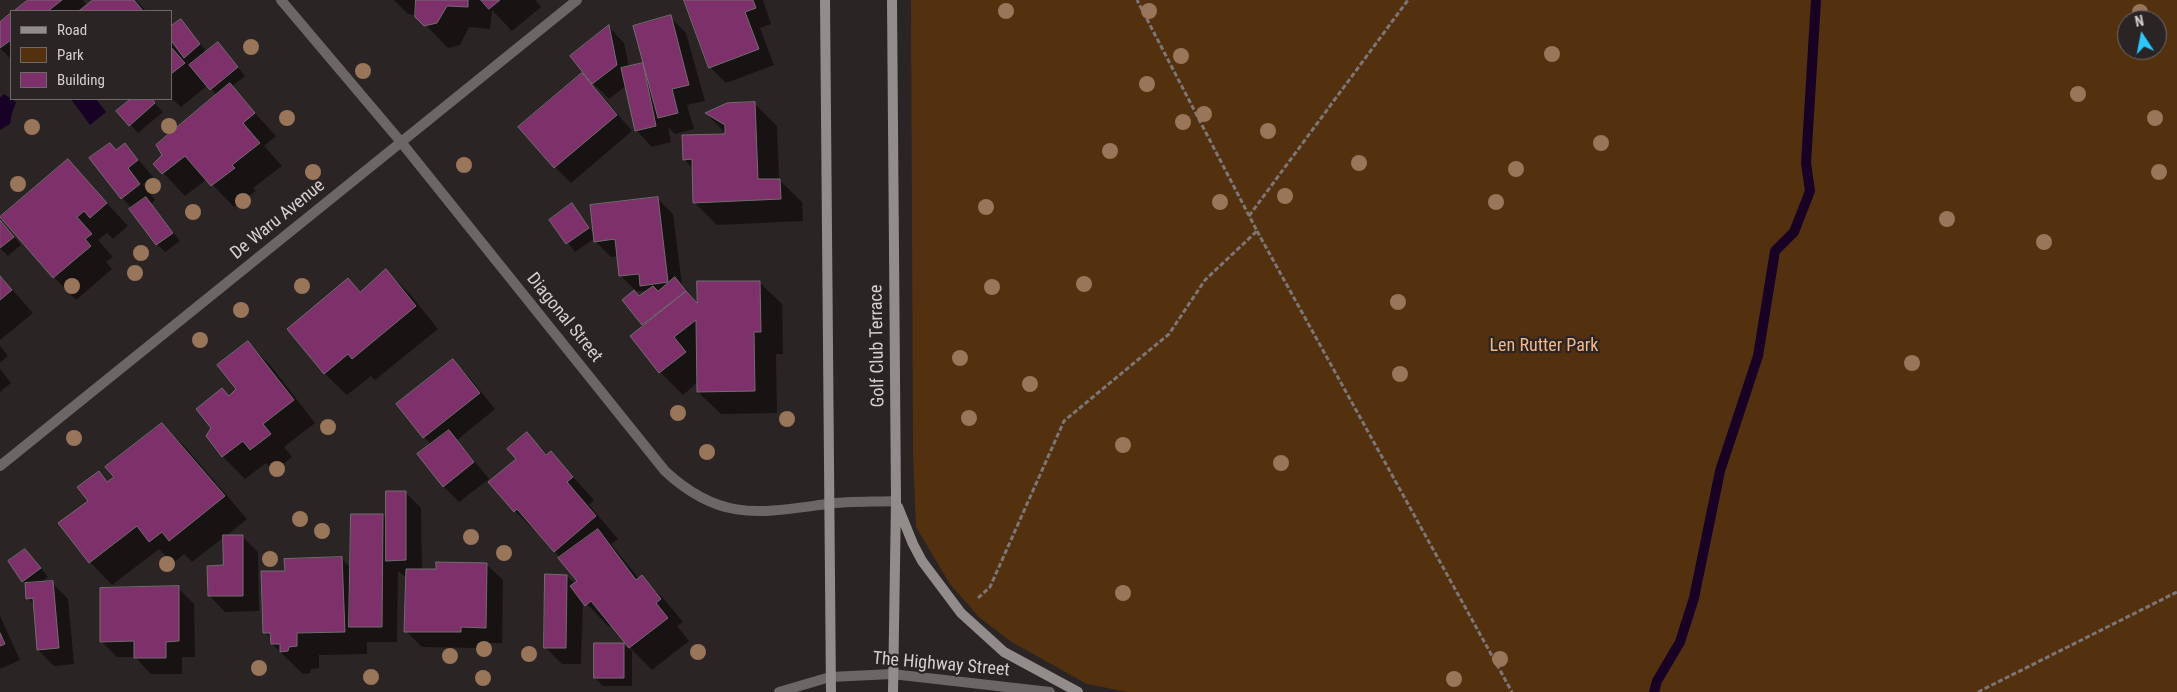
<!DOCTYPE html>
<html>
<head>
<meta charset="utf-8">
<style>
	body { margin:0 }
	#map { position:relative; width:2177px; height:692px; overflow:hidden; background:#2b2425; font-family:"Roboto Condensed",sans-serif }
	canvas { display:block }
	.legend { position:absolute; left:10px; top:10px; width:162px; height:90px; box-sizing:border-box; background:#2b2425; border:1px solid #6f6869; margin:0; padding:6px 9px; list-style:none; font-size:15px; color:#d4cfd0 }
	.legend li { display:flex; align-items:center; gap:10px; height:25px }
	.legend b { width:25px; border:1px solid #6f6869 }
	.north { position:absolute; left:2117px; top:10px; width:50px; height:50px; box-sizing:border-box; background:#2b2425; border:1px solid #6f6869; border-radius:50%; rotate:349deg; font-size:14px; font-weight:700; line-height:20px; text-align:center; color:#d4cfd0 }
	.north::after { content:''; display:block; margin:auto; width:18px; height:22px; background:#28c8ff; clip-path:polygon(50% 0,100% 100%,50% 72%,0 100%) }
</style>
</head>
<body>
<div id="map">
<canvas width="2177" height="692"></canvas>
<ul class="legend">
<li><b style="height:6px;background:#928c8a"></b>Road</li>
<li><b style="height:14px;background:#53310f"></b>Park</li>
<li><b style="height:14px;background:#7d306a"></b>Building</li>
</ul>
<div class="north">N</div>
</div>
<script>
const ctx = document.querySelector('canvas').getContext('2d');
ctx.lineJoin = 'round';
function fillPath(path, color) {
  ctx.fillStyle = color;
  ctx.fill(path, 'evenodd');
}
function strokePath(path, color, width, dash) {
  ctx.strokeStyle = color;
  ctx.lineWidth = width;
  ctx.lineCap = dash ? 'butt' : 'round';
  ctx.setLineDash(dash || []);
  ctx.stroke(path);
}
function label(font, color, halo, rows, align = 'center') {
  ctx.font = font + ' "Roboto Condensed",sans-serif';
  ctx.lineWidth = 4.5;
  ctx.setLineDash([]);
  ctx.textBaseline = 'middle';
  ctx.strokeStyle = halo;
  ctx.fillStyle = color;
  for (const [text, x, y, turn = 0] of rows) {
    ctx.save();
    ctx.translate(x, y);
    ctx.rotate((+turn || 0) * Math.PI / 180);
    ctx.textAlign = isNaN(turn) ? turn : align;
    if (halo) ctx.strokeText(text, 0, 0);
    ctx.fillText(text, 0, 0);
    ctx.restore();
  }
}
const green = new Path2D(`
	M911,0H2177V692H1128L1087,684L1010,641L979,617L950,584L916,527L913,451ZM2127,20H2157V50H2127Z`);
const water = new Path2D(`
	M4,94L16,102L12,113L10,124L0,130V98Z
	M71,99H96L106,112L90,125Z`);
const shadow = new Path2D(`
	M30,0H83L87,6L95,0H136L146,11H16Z
	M394,0H535L541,7L512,31L492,10L490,29L469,27L460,45L448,48L416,15L408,14Z
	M685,0H763L771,24L760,28L774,65L726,83L710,67Z
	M11,15V59L0,48V23Z
	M670,17L686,33L705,101L687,105L694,129L675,134L668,127L671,142L652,147L636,130L626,86L609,99L597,87L595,88L632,131L571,183L555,167L582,75L595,88L596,87L572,56L609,27L624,43L629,67L644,64Z
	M181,21L207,52H226L245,76L231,87L276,136L264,146L282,166L253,188L256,191L234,207L207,179L185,196L155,164L217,96L208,85L181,107L171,98V43L178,51L179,50Z
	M133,99H151L163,112L138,133L118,111Z
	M754,103L777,126L779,180L802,202L803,221L717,225L694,202L693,169L684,159L727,135L707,114Z
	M125,144L153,177L143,184L155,200L151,204L180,241L165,252L157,244L132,208L122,198L116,151Z
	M68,161L128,226L113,239L107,233L98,240L113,257L106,262L112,269L76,300L54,277Z
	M657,198L673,214L682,285L698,304L759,282L782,304L783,354H776L777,413L721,414L698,392V382L683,395L660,372L632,336L645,326L624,301L640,298L650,290L634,292L636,291L621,276L619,256L611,257L595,241V238L575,252L550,220L572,205L594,234Z
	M0,220L21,245L8,256L0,248Z
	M386,271L409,293L438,329L375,380L371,376L347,395L324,373L348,280L361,292Z
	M0,276L33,313L0,340Z
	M248,343L270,365L315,423L284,447L292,457L274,471L266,463L245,479L223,457L207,436L213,428L222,389L230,397L238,390Z
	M0,346L8,356L0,363Z
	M453,361L469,377L495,409L457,440L489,479L459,502L443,486L432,445L424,437Z
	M0,369L11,383L0,392Z
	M162,424L185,447L247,519L225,537L242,536L258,552L259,611L225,612L209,595L225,567L224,537L192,562L184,554L173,563L159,549L112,585L90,562L60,524L90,501L99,473L108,483L115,478Z
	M527,434L548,455L551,453L594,500L589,505L618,539L611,544L639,579L641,577L664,599L683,622L677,626L689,641L652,670L632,650L612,625L609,627L583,600L581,664H562L546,648L567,576L575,584L579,581L539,532L537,533L515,511L517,459Z
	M405,492L421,508L422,571L486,564L503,580L502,643H477V648L422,647L406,631L407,576H404L398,571L397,642H367V654L319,655V668L311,669L310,673L303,674L272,644V640L264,632L286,572L342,559L351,568L383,515L387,520Z
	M33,558L48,577L40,583H52L68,599L74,664L54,666L38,650L35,605L28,598L26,585L9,562Z
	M178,588L194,604L195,657H182V674H151L135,657H117L101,641Z
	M0,616L20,660L0,669Z
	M623,644L632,651V686H603L595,678Z`);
const stream = new Path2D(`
	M1654,692L1657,681L1680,642L1694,598L1720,471L1758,356L1775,251L1794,232L1810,191L1806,163L1816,0`);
const building = new Path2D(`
	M28,0H62L48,11H14Z
	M93,0H134L143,11H79Z
	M416,0H468V7L447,6L437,23L424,26L415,17Z
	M481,0H500L489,9Z
	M684,0H753L756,8L745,12L759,49L709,68Z
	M11,13V40L0,48V22Z
	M671,15L689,85L672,89L678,113L658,118L633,26Z
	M181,19L200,44L184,58L171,40V26Z
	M609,25L617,65L592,84L570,56Z
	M218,42L238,67L210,90L189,65Z
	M171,47L185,63L171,74Z
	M643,63L656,126L635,131L621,68Z
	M582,73L617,115L554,168L518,127Z
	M230,83L255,113L243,123L260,143L232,165L235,168L211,186L185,156L162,174L153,164L162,155L156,145Z
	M131,99H152L155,103L129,126L116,111Z
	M755,102L758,179H780L781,199L693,203L692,159L683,160L682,135L725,134V125L705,113L727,103Z
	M110,143L116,150L125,143L138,160L128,168L140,184L121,199L89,158Z
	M68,159L107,203L90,218L84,211L77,217L92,234L85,239L91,246L53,278L0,217Z
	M146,197L173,233L156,245L129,209Z
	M658,197L668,282L640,286L639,274L619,276L615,239L594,242L590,205Z
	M572,203L589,228L566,244L549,220Z
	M0,220L14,237L0,248Z
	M386,269L416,306L352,359L348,354L324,374L287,329L348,278L360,292Z
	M0,276L12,290L0,300Z
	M675,277L686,291L642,325L622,300L634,290L639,296L653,286L658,291Z
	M697,281H760L761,332H754L755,391L697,392L696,320L674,337L686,352L659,373L630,336L686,291L697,303Z
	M248,341L294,400L263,424L271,434L250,450L243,441L222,457L206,436L211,428L196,409L222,388L229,396L236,389L217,365Z
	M453,359L480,393L423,438L396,404Z
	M162,423L225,496L169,541L162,532L149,542L137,526L89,563L58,523L88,501L77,487L99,471L107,482L114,477L105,467Z
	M449,430L474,462L443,487L417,454Z
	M527,432L546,455L551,451L573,477L567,482L596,516L554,552L517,509L514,512L488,482L516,459L507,449Z
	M386,491H406V560L386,561Z
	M351,514H383L382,627H349Z
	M598,529L636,580L642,575L661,599L656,603L668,618L629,648L591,601L585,606L570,586L577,581L558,558Z
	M223,535H243V596H208L207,566L223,565Z
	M25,549L41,568L22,582L8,561Z
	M342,557L345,632L297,633V646L289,647L288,651L280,652V644H271L270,633H263L261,571H285L284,559Z
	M436,562L487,563L486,628L461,627V632H404L406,569H436Z
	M545,574L567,575L566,648H544Z
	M53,581L59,648L37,650L33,598L26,599L25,583Z
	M179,586V641L166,642V658H134V641L100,642V588Z
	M0,633L5,644L0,646Z
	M594,643H624V678H594Z`);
const path = new Path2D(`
	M1249,216L1408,0
	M1257,231L1512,692
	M978,598L990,587L1064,421L1169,334L1205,280L1257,231L1137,0
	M1978,692L2177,592`);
const street = new Path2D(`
	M281,0L401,142L665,471C720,522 759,513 827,504C849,501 873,502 896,501
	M0,466L577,0
	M779,692L830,677L892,674L1050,692`);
const secondary = new Path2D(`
	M825,0L831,692
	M892,0L896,501L893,692
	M898,507L913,544L922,561L961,613L1004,652L1078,692`);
const trees = [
	[1006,11],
	[1149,11],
	[2140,12],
	[251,47],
	[1552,54],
	[1181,56],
	[363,71],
	[1147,84],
	[2078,94],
	[1204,114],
	[287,118],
	[2155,118],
	[1183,122],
	[169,126],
	[32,127],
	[1268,131],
	[1601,143],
	[1110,151],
	[1359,163],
	[464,165],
	[1516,169],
	[313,172],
	[2159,172],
	[18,184],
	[153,186],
	[1285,196],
	[243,201],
	[1220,202],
	[1496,202],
	[986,207],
	[193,212],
	[1947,219],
	[2044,242],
	[141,253],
	[135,273],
	[1084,284],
	[72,286],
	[302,286],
	[992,287],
	[1398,302],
	[241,310],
	[200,340],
	[960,358],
	[1912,363],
	[1400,374],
	[1030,384],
	[678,413],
	[969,418],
	[787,419],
	[328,427],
	[74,438],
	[1123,445],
	[707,452],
	[1281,463],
	[277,469],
	[300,519],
	[322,531],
	[471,537],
	[504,553],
	[270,559],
	[167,564],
	[1123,593],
	[484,649],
	[698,652],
	[529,654],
	[450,656],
	[1500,659],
	[259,668],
	[371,677],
	[483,678],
	[1454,679]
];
const streetNames = [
	["De Waru Avenue",278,220,-39],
	["Diagonal Street",564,318,51],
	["Golf Club Terrace",878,346,-91],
	["The Highway Street",941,665,5]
];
const parkNames = [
	["Len Rutter Park",1544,346]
];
fillPath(green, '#53310f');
fillPath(water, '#170125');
fillPath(shadow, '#0007');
strokePath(stream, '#170125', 10);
fillPath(building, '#7d306a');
strokePath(building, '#736c70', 1);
strokePath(path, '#7c7677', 3, [5, 2.5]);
strokePath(street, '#6b6766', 10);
strokePath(secondary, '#928c8a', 10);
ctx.fillStyle = '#99755a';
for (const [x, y] of trees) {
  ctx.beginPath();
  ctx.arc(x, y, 8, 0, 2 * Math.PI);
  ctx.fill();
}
label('18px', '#d4cfd0', '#2b2425', streetNames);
label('18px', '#f3b785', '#2b2425', parkNames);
</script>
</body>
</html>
